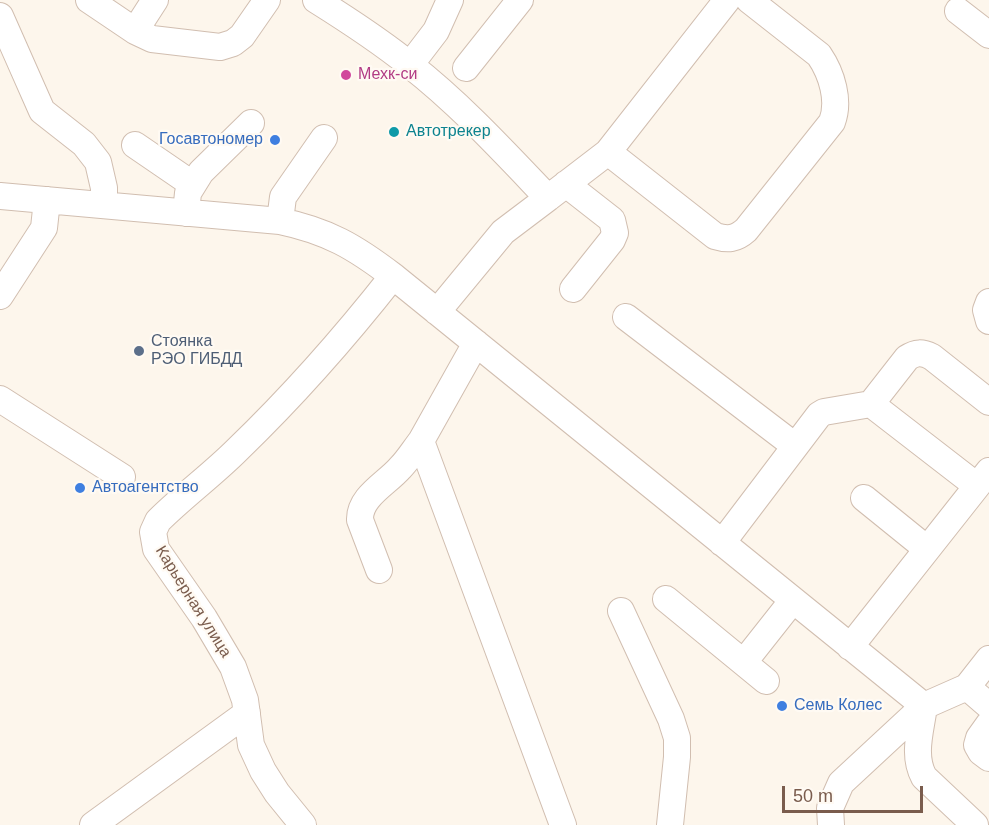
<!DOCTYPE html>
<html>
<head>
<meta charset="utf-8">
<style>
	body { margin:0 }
	#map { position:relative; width:989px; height:825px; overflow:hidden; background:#fdf6ec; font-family:Arial,sans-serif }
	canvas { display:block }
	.scale { position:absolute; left:782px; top:786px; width:141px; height:27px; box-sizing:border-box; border:3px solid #7a5c4d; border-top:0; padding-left:8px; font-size:18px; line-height:21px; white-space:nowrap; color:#7a5c4d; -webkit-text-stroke:4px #fffaf3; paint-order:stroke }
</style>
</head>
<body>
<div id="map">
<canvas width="989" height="825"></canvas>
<div class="scale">50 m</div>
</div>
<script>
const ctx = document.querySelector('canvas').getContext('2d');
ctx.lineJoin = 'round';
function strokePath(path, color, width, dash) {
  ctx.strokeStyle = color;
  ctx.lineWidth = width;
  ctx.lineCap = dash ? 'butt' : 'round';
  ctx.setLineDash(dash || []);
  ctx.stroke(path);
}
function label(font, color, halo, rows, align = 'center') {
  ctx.font = font + ' Arial,sans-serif';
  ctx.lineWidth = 4.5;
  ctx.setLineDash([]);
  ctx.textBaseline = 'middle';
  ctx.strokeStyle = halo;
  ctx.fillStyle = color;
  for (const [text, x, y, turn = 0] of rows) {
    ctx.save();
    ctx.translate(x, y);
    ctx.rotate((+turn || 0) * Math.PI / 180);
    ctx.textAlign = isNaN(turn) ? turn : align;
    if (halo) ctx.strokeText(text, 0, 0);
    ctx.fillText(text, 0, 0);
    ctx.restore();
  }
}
const minor = new Path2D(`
	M89,0L135,31L152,39L220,47L233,43L242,36L267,0
	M316,0C348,20 380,41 410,65C460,104 504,152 548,198L503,232L437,312
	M958,11L989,35
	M0,16L42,111L84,144L98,162L104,188V205
	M135,31L155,0
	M410,65L436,31L450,0
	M466,68L520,0
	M135,145L192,184
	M608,152L727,0
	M566,184L612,220L615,233L612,240L573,289
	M0,196L280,221C328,231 355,247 393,276L924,706
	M548,198L608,152L715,236C728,240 736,239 746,230L832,122C840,101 832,74 819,55L749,0
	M186,213L188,193L201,172L251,123
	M280,221L283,197L324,138
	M0,296L44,228L47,200
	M989,302L986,310L989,321
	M626,317L795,446
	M476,343L421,441L563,825
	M0,399L122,477
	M977,486L871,404L907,358C916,352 922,352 932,357L989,402
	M864,498L927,549
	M722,543L819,415L824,412L871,404
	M379,570L360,520C359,497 386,484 400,468C408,460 414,450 421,441
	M666,599L766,681
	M621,611L671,719L677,738V757L670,825
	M850,647L989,471
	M744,662L793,600
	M967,687L989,706
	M924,706C921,730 912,755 924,777L975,825
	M989,724L979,738L977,745L981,752L989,758
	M93,825L247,713
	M303,825L277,793L263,771L251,745L245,700L233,667L204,618L156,549L153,532L158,521C183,496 212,475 237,450C293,396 345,337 393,276
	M831,825L830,808L841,783L924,706L967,687L989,659`);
const markers = [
	[346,75,6,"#d1479c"],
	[394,132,6,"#0f9aa8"],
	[275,140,6,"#3f7fe0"],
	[139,351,6,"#5c6f8a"],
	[80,488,6,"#3f7fe0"],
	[782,706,6,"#3f7fe0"]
];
const hotelNames = [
	["Мехк-си",358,75]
];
const cultureNames = [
	["Автотрекер",406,132]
];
const shopNames = [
	["Госавтономер",263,140,"right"],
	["Автоагентство",92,488],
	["Семь Колес",794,706]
];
const serviceNames = [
	["Стоянка",151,342],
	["РЭО ГИБДД",151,360]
];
const streetNames = [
	["Карьерная улица",193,602,58]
];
strokePath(minor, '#d1beb0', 28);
strokePath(minor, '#fff', 26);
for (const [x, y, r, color] of markers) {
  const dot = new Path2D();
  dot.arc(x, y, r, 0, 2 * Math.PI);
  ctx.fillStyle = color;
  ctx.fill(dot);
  strokePath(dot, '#fffaf3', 2);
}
label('16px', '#b23c85', '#fffaf3', hotelNames, 'left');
label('16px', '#0d838f', '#fffaf3', cultureNames, 'left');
label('16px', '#366cbe', '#fffaf3', shopNames, 'left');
label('16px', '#4e5e75', '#fffaf3', serviceNames, 'left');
label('16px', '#7a5c4d', '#fffaf3', streetNames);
</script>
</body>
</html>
